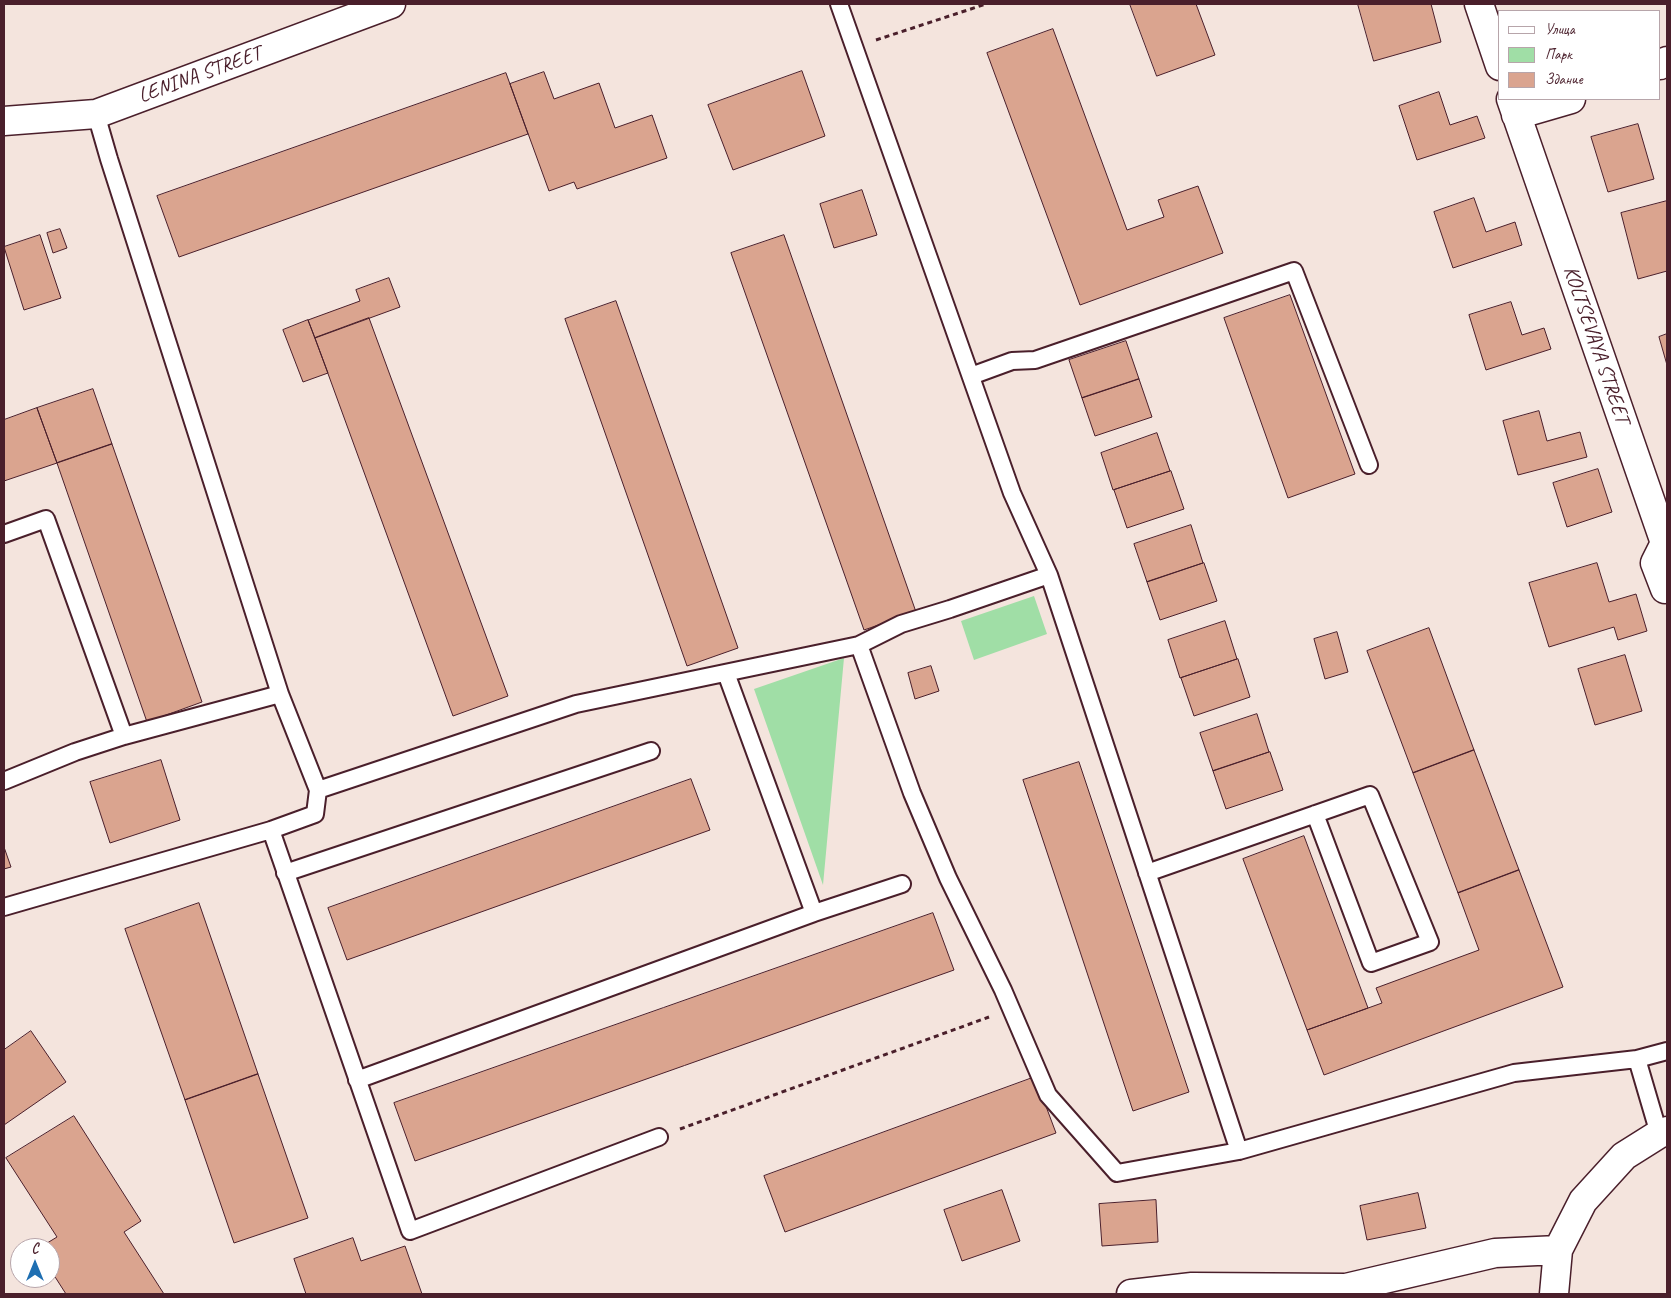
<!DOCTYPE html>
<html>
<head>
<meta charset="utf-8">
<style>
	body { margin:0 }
	#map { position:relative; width:1671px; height:1298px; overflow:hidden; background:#f4e4dd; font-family:Caveat,sans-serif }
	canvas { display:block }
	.frame { position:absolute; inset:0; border:5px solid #4a1f2b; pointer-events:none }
	.legend { position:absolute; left:1498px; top:10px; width:162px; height:90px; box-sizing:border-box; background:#fff; border:1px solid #b7a5aa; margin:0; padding:6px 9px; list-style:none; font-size:15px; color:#4a1f2b }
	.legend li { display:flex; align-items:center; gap:10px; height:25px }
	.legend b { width:25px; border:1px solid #b7a5aa }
	.north { position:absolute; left:10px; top:1238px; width:50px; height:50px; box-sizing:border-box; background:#fff; border:1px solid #b7a5aa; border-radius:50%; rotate:0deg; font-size:14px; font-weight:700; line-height:20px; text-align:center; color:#4a1f2b }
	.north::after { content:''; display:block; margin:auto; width:18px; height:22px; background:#1f6fb2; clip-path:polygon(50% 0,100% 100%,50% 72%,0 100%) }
</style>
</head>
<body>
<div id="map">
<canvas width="1671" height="1298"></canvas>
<div class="frame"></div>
<ul class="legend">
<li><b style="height:6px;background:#fff"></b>Улица</li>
<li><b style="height:14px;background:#a0dea6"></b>Парк</li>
<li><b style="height:14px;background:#daa48f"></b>Здание</li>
</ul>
<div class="north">С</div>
</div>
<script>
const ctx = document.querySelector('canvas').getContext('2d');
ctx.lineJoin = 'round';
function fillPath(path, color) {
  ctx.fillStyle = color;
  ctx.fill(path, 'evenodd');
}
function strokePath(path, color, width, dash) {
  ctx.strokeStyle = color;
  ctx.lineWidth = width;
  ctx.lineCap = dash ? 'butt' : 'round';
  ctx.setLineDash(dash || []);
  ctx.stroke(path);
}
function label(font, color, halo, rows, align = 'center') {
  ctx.font = font + ' Caveat,sans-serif';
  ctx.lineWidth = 5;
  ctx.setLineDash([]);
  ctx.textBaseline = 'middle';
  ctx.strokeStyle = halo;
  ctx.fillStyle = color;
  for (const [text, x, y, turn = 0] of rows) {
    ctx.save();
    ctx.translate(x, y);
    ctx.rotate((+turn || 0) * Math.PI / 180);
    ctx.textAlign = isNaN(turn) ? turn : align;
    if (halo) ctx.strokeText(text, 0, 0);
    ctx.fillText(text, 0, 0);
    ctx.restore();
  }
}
const green = new Path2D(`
	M1034,596L1047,634L974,660L961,621Z
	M844,658L823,885L754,689Z`);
const building = new Path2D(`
	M1130,4H1196L1215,55L1157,76Z
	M1358,4H1431L1441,42L1374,61Z
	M1053,29L1127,230L1164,217L1158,200L1198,186L1223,253L1080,305L987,53Z
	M802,71L825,136L733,170L708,105Z
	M544,72L554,99L599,83L615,128L652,115L667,158L577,189L574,182L549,191L510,84Z
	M506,73L528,134L179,257L157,196Z
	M1439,92L1450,125L1477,116L1485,138L1417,160L1399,106Z
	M1638,124L1654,179L1608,192L1591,137Z
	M862,190L877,235L834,248L820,204Z
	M1474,198L1486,232L1515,222L1522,245L1453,268L1434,212Z
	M1667,201V271L1638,279L1621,213Z
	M60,229L67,248L53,253L47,233Z
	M40,235L61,298L24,310L4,247Z
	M784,235L916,612L864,630L731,253Z
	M389,278L400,307L315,338L308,320L360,301L356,290Z
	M1290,295L1355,474L1288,498L1224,318Z
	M616,301L738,648L687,666L565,319Z
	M1511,302L1522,335L1544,328L1551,349L1486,370L1469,315Z
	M369,318L508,696L453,716L315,338Z
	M308,320L328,373L303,382L283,330Z
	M1667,334V365L1659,337Z
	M1126,341L1139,379L1082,398L1069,360Z
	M1139,379L1152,417L1095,436L1082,398Z
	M93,389L112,444L57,463L37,408Z
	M37,408L57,463L4,481V420Z
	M1539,411L1547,441L1580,432L1587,457L1518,475L1503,421Z
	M1157,433L1170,471L1113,490L1101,453Z
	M112,444L202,702L147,722L57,463Z
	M1598,469L1612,512L1567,527L1553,483Z
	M1171,471L1184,509L1127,528L1114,490Z
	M1191,525L1203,563L1147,582L1134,544Z
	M1204,563L1217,601L1160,620L1147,582Z
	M1597,563L1609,602L1636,594L1647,631L1618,640L1614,627L1549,647L1529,583Z
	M1225,621L1237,659L1180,678L1168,640Z
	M1429,628L1474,750L1413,773L1367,651Z
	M1337,632L1348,672L1325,679L1314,639Z
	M1625,655L1642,711L1595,725L1578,669Z
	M1238,659L1250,697L1194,716L1181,678Z
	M931,666L939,691L915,699L908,673Z
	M1257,714L1269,752L1213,771L1200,733Z
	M1474,750L1519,870L1458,893L1413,773Z
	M1270,752L1283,790L1226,809L1213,771Z
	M161,760L180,820L110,843L90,782Z
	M1079,762L1189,1092L1133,1111L1023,780Z
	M691,779L710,830L347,960L328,908Z
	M1304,836L1368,1008L1307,1030L1243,859Z
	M4,847L11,867L4,869Z
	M1519,870L1563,987L1324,1075L1307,1030L1382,1003L1376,988L1479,950L1458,893Z
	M199,903L258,1074L185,1100L125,929Z
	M933,913L954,970L415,1161L394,1103Z
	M31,1031L66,1082L4,1125V1050Z
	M258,1074L308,1218L234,1243L185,1100Z
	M1035,1077L1056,1133L785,1232L764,1176Z
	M74,1116L141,1221L124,1232L164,1294H66L50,1269V1248H39L57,1237L6,1158Z
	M1002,1190L1020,1241L962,1261L944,1210Z
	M1418,1193L1426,1228L1367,1240L1360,1206Z
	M1156,1200L1158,1242L1102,1246L1099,1204Z
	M353,1238L361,1261L405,1246L422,1294H306L294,1259Z`);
const path = new Path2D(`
	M876,40L986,4
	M680,1129L989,1017`);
const service = new Path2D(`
	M839,4L1012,493L1049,575L1239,1151
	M971,376L1012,361L1035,360L1294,271L1369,465
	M4,534L46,519L124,736
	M859,645L912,793L948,878L1003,990L1048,1095L1117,1173L1239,1151L1514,1073L1637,1059L1667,1051
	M726,673L814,913
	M4,781L75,752L124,736L280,694
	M318,790L576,704L859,645L901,624L950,609L1049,575
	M271,830L410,1231L659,1137
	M285,873L651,751
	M1147,873L1370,795L1430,942L1371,963L1315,814
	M4,907L271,830L315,814L318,790L280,694L109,159L96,114
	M1637,1059L1659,1134
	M357,1080L814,913L902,884`);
const minor = new Path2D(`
	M1479,4L1500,66
	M1660,65L1667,61
	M1511,99L1665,543L1655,563L1665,589
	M1516,115L1571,99
	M1131,1294L1192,1287L1346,1288L1495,1253L1558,1250
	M1554,1294L1558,1250L1583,1201L1624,1156L1659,1134L1667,1131`);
const tertiary = new Path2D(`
	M4,121L96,114L391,4`);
const streetNames = [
	["LENINA STREET",200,75,-20],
	["KOLTSEVAYA STREET",1596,345,71]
];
fillPath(green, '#a0dea6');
fillPath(building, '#daa48f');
strokePath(building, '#4a1f2b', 1);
strokePath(service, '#4a1f2b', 20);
strokePath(minor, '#4a1f2b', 31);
strokePath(tertiary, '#4a1f2b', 31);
strokePath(path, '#4a1f2b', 3, [5, 4]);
strokePath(service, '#fff', 16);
strokePath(minor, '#fff', 28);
strokePath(tertiary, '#fff', 28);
label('21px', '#4a1f2b', '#fff', streetNames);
</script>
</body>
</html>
